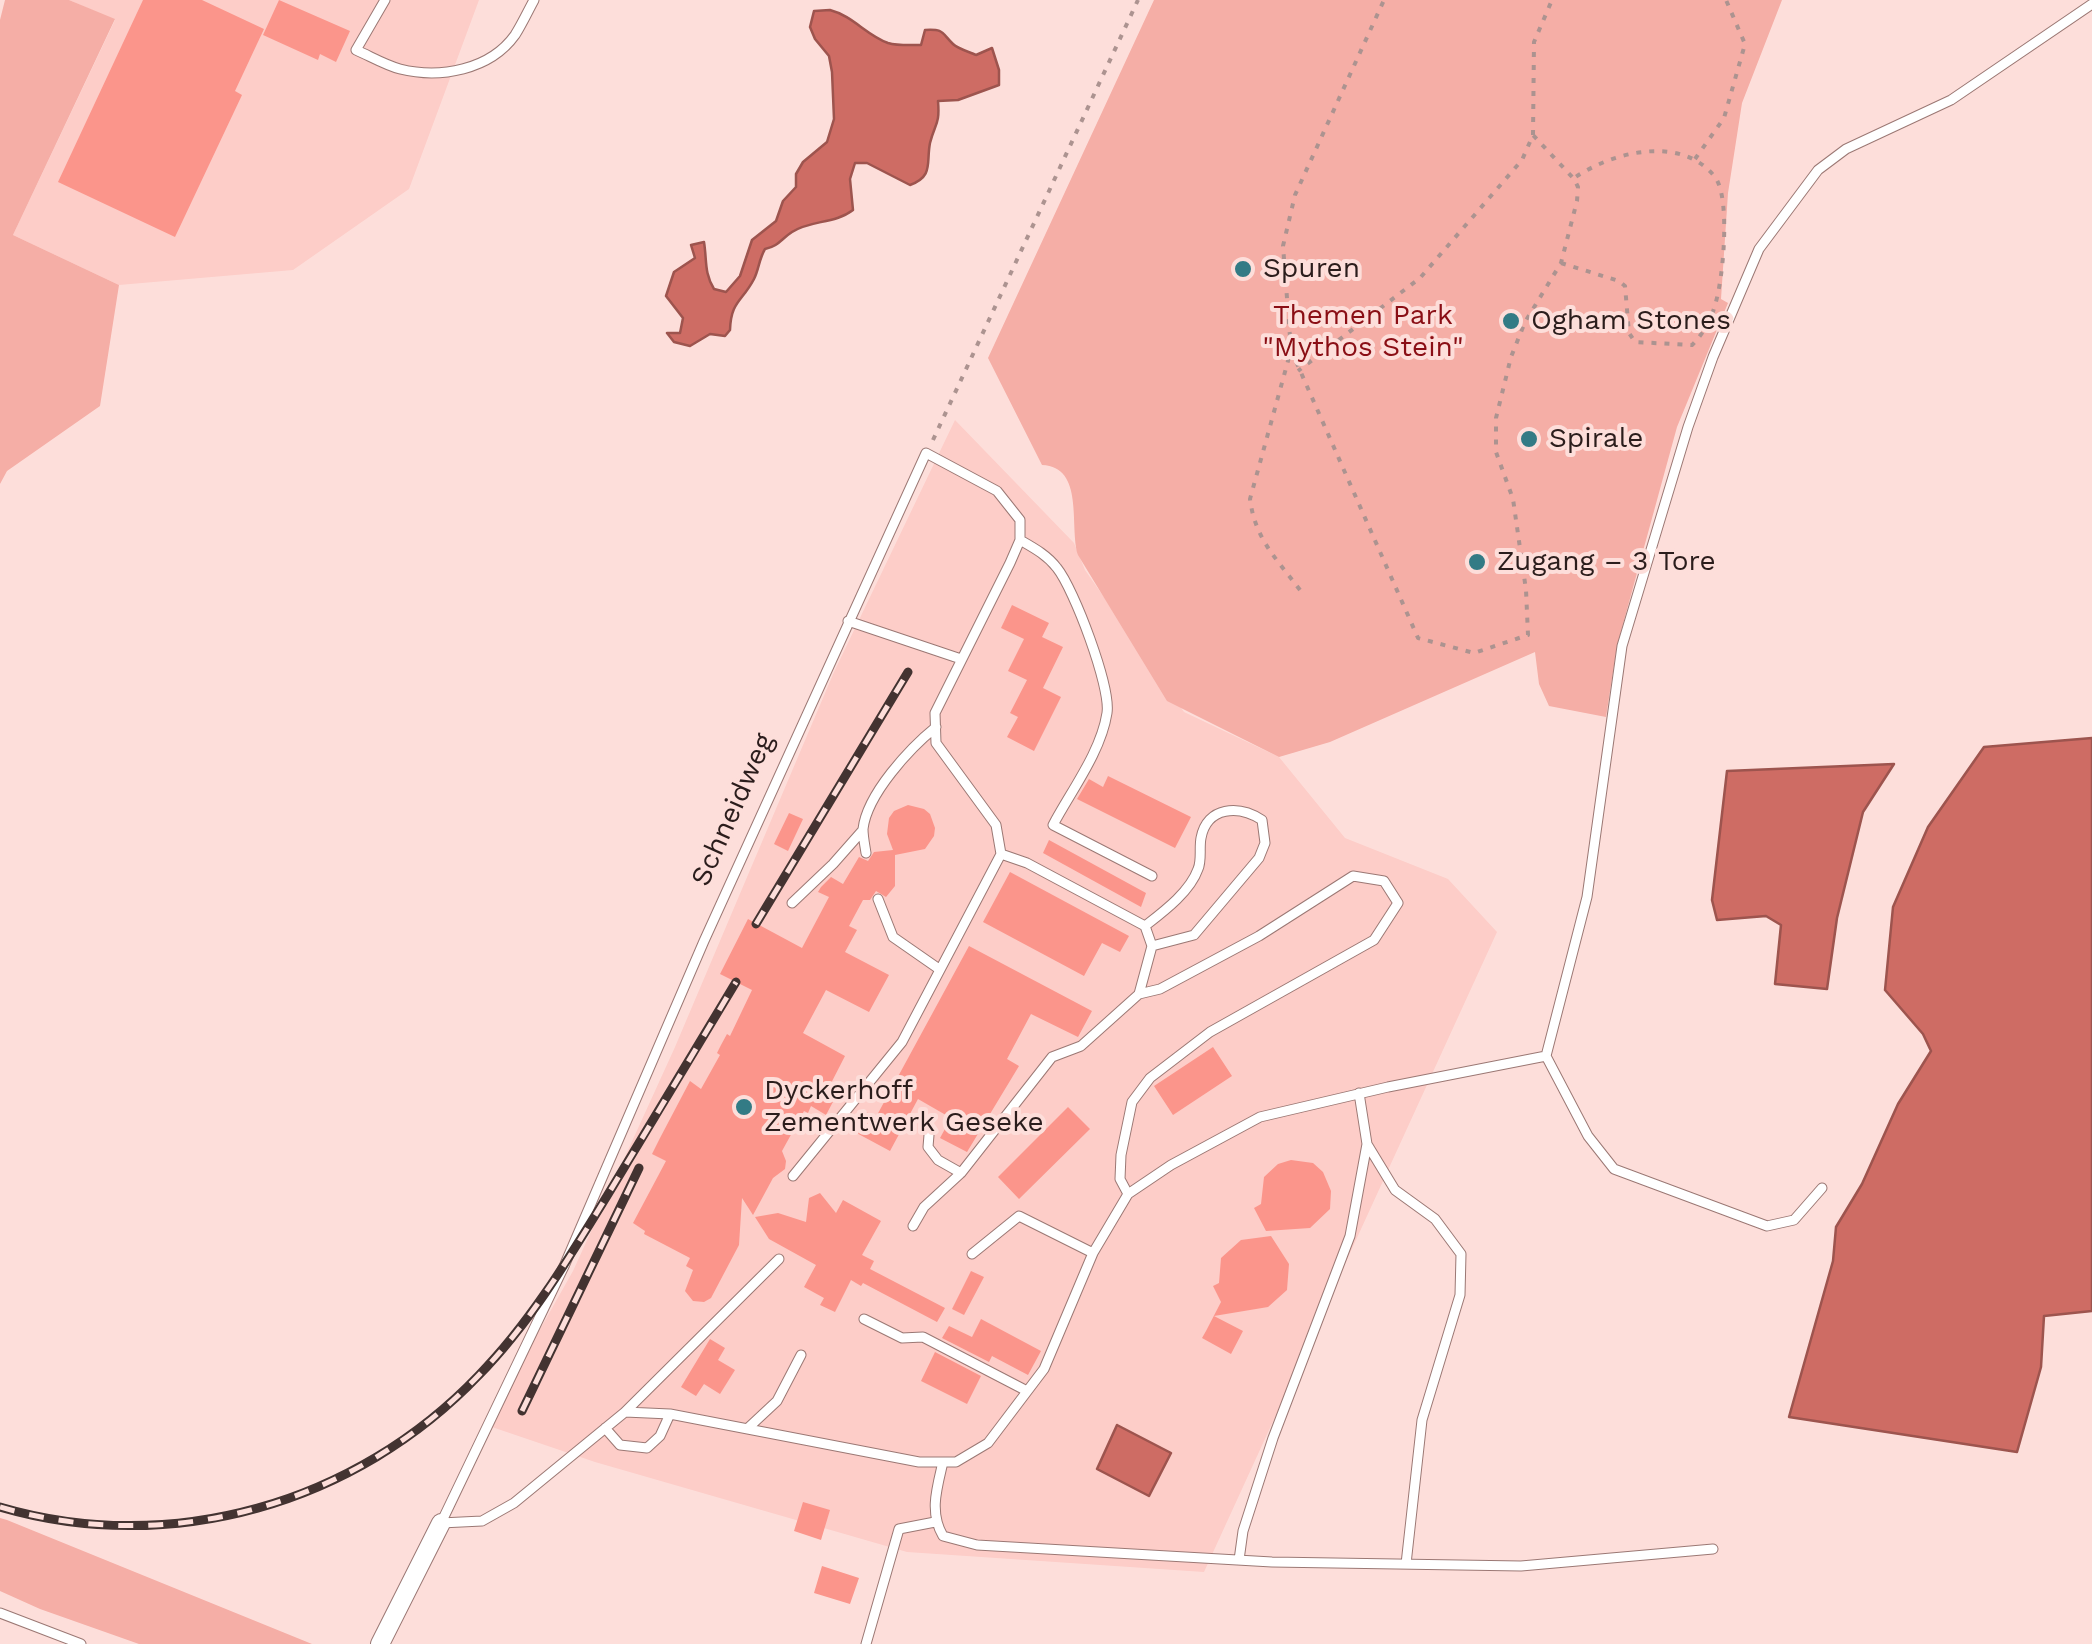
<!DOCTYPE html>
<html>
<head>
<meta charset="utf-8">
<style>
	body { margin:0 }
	canvas { display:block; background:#fddeda }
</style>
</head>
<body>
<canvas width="2092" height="1644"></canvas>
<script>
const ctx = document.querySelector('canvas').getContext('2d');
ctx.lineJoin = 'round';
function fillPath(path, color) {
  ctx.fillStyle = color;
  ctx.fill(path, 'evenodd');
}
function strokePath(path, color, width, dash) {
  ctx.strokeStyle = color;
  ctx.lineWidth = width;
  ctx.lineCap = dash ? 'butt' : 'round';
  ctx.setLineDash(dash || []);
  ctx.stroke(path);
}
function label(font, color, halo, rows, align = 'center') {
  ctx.font = font + ' "Work Sans",sans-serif';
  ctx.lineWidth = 8;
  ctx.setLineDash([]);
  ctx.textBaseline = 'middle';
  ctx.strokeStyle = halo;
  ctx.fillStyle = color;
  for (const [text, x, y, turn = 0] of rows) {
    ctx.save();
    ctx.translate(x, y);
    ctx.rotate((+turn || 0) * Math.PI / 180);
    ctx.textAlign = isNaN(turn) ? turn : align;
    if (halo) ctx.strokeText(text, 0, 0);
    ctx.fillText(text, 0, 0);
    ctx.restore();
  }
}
const built = new Path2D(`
	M69,0H479L409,189L293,270L119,285L13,235L115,20Z
	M955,420L1074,543L1085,570L1184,712L1279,757L1345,838L1448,879L1497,932L1204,1572L907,1552L595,1462L486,1425L573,1271L675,1047L834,672Z`);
const green = new Path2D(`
	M5,0H69L115,19L13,235L119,285L100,406L7,471L0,484V20Z
	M1154,0H1782L1742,103L1728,193L1721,299L1728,303L1677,427L1617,646L1606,717L1549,706L1539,684L1535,652L1330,742L1279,757L1167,701L1078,555C1069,526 1085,467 1042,465L988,358Z
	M0,1518L7,1520L312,1644H139L40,1609L0,1591Z`);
const water = new Path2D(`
	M830,10C853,16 866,35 888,43C898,46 910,45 921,45L925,30C944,29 941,32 953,44C958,49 970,52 976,55L992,48L999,70V85L958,100L938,101C940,125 935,123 930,143C926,163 934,176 910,185L867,163H855L850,179L853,210C835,224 810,220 792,232C781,239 779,246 765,249C759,259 759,269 754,279C742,302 731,301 730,330L725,336L710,334L690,346L674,342L667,333H680L683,318L666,296L674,272L695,258L691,245L704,242C707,260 704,273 714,289L726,292L740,276L752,240L776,221L783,201L796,187V174L803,162L827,142L834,119L832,72L829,56L815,39L810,27L814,11Z
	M2092,738V1311L2044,1316L2041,1367L2017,1452L1789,1417L1833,1261L1836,1227L1862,1184L1898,1104L1931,1051L1923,1034L1885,990L1893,907L1928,827L1984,747Z
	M1894,764L1863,812L1837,918L1827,989L1775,984L1781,925L1766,916L1717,920L1712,900L1727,771Z
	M1117,1425L1171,1453L1149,1496L1097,1469Z`);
const building = new Path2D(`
	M143,0H202L264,29L235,91L242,95L175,237L58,182Z
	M279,0L350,31L336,62L320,54L318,60L263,35Z
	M1012,605L1049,623L1042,637L1063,647L1043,688L1061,697L1034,751L1007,737L1018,717L1010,713L1027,680L1008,671L1024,639L1001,628Z
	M1108,776L1191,817L1175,848L1077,799L1089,779L1103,787Z
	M908,805L924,809L930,814L935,828L934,836L925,849L895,855V886L886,897L876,891L870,900H863L849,926L857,930L845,952L889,975L869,1012L826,990L803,1033L845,1056L826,1093L835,1098L826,1115L811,1106L808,1113L804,1111L782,1151L786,1161L785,1169L773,1178L753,1215L742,1198L739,1245L711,1298L704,1302L693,1301L685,1291L693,1270L686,1266L690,1258L644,1234L645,1231L633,1223L666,1161L652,1154L660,1138L690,1081L701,1089L720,1055L717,1053L721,1045L727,1034L730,1036L752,990L720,974L748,919L802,948L829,897L818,892L821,887L831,877L843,884L859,857L868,861L874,852L893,850L887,834L889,818L894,811Z
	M789,813L803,819L788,851L774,844Z
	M1049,840L1146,893L1141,907L1043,853Z
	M1010,872L1129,936L1120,952L1102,943L1084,976L983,922Z
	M969,946L1092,1011L1078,1037L1031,1014L1007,1059L1019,1066L967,1152L940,1138L951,1118L918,1099L890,1151L851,1130L862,1110L876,1117Z
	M1213,1047L1232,1076L1173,1115L1154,1086Z
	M1068,1107L1090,1129L1019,1199L998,1177Z
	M1291,1160L1313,1163L1323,1172L1331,1191L1330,1209L1310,1228L1266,1231L1254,1208L1261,1204L1264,1177L1278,1164Z
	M820,1193L836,1213L843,1200L881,1221L862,1255L874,1261L870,1269L945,1308L937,1322L863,1283L861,1286L851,1280L835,1312L820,1305L824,1298L804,1287L816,1265L769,1239L755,1217L778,1213L806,1222L809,1198Z
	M1271,1236L1289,1264L1287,1290L1268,1307L1214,1316L1243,1331L1231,1354L1202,1338L1206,1331L1221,1302L1213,1286L1219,1283L1221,1258L1241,1240Z
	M971,1271L984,1277L964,1315L952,1309Z
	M981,1319L1041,1351L1028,1375L992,1356L989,1362L942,1338L949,1326L972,1337Z
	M710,1339L725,1348L718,1360L735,1370L720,1394L704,1384L696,1396L681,1387Z
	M935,1352L981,1376L967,1404L921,1381Z
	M803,1502L830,1510L821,1540L794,1531Z
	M822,1566L859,1578L850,1604L814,1593Z`);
const path = new Path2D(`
	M1533,135L1534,42L1552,0
	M1695,159L1724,118L1745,44L1726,0
	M1561,263L1619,281L1625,286L1629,333L1635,342L1692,345C1703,334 1711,320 1715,305C1723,281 1731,198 1715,177C1681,134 1612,152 1574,178
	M1291,350L1418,638L1474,653L1528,635L1526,590L1513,499L1496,452V418L1511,357L1525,322L1561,263L1577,201L1578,187L1574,179L1533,135L1522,160L1420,278L1298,371
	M933,440L1138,0
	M1300,590C1276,558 1255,539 1250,499L1291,350L1283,246L1295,195L1384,0`);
const service = new Path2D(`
	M385,0L356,50C370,56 385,65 400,69C440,79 490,70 515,35C522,24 528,11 534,0
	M1020,540C1034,548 1047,555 1057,568C1074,589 1111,687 1107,713C1101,752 1071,791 1053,825L1152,876
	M848,621L961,659
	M866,853C865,846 863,837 863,829C867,794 910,748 936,727
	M1001,854L1027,863L1145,926C1163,912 1190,892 1198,869C1202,860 1199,848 1201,838C1207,806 1239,805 1262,820L1265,843L1259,858L1194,935L1152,946L1145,926
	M878,899L893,937L939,969
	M792,903L833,864L863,830
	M1139,994L1152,946
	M1546,1056L1588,1136L1614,1169L1767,1226L1794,1220L1822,1188
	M1359,1093L1367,1144L1395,1190L1435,1219L1461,1254L1460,1295L1422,1420L1406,1564
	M929,1135L928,1147L938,1160L961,1173
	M793,1176L902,1042L1001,854L996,825L936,743L935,713L1010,563L1020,540V520L997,491L926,453L704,941L565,1264L441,1523L482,1521L514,1503L625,1412L670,1414L919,1462H956L988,1443L1044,1369L1093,1253L1128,1194L1171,1165L1260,1117L1388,1087L1546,1056L1587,897L1622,646L1688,427L1713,357L1759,249L1818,170L1846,149L1951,100L2092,4
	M913,1226L924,1207L961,1173L1052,1057L1081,1046L1139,994L1160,989L1259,936L1353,876L1384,881L1398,903L1374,940L1210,1032L1150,1078L1132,1102L1121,1155L1120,1179L1128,1194
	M972,1254L1019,1216L1093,1253
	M864,1319L902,1338L923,1337L1027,1391
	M625,1412L779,1259
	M605,1428L620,1445L647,1448L660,1436L670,1414
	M747,1429L777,1401L801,1355
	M943,1462C937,1488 929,1512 943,1536L977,1545L1272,1562L1521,1566L1713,1549
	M1239,1560L1243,1531L1273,1438L1350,1236L1367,1144
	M0,1613L81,1644
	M866,1644L899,1529L935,1522`);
const minor = new Path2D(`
	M380,1644L441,1523`);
const rail = new Path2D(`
	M756,924L908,672
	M522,1411L639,1168
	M0,1507C171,1557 356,1504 479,1375C530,1323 569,1258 607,1196C650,1125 693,1054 736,982`);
const markers = [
	[1243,269,10,"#337b85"],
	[1511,321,10,"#337b85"],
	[1529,439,10,"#337b85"],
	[1477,562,10,"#337b85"],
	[744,1107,10,"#337b85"]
];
const poiNames = [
	["Spuren",1263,269],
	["Ogham Stones",1531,321],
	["Spirale",1549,439],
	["Zugang – 3 Tore",1497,562],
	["Dyckerhoff",764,1091],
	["Zementwerk Geseke",764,1123]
];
const parkNames = [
	["Themen Park",1363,316],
	["\"Mythos Stein\"",1363,348]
];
const streetNames = [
	["Schneidweg",733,810,-66]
];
fillPath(built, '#fdcdc8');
fillPath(green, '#f5aea6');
fillPath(water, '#ce6c64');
strokePath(water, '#9d544e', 2.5);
fillPath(building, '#fb958b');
strokePath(service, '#9b7874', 11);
strokePath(minor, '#9b7874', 20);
strokePath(path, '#ac9390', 4, [5, 8]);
strokePath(service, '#fff', 9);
strokePath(minor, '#fff', 18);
strokePath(rail, '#433331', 9);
strokePath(rail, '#fddeda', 5, [15]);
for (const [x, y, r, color] of markers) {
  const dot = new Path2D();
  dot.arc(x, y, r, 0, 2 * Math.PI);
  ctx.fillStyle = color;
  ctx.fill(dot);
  strokePath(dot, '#fddeda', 4);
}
label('28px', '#2b1d1c', '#fddeda', poiNames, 'left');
label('28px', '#8a0e15', '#fddeda', parkNames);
label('28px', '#2b1d1c', '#fddeda', streetNames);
</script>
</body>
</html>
